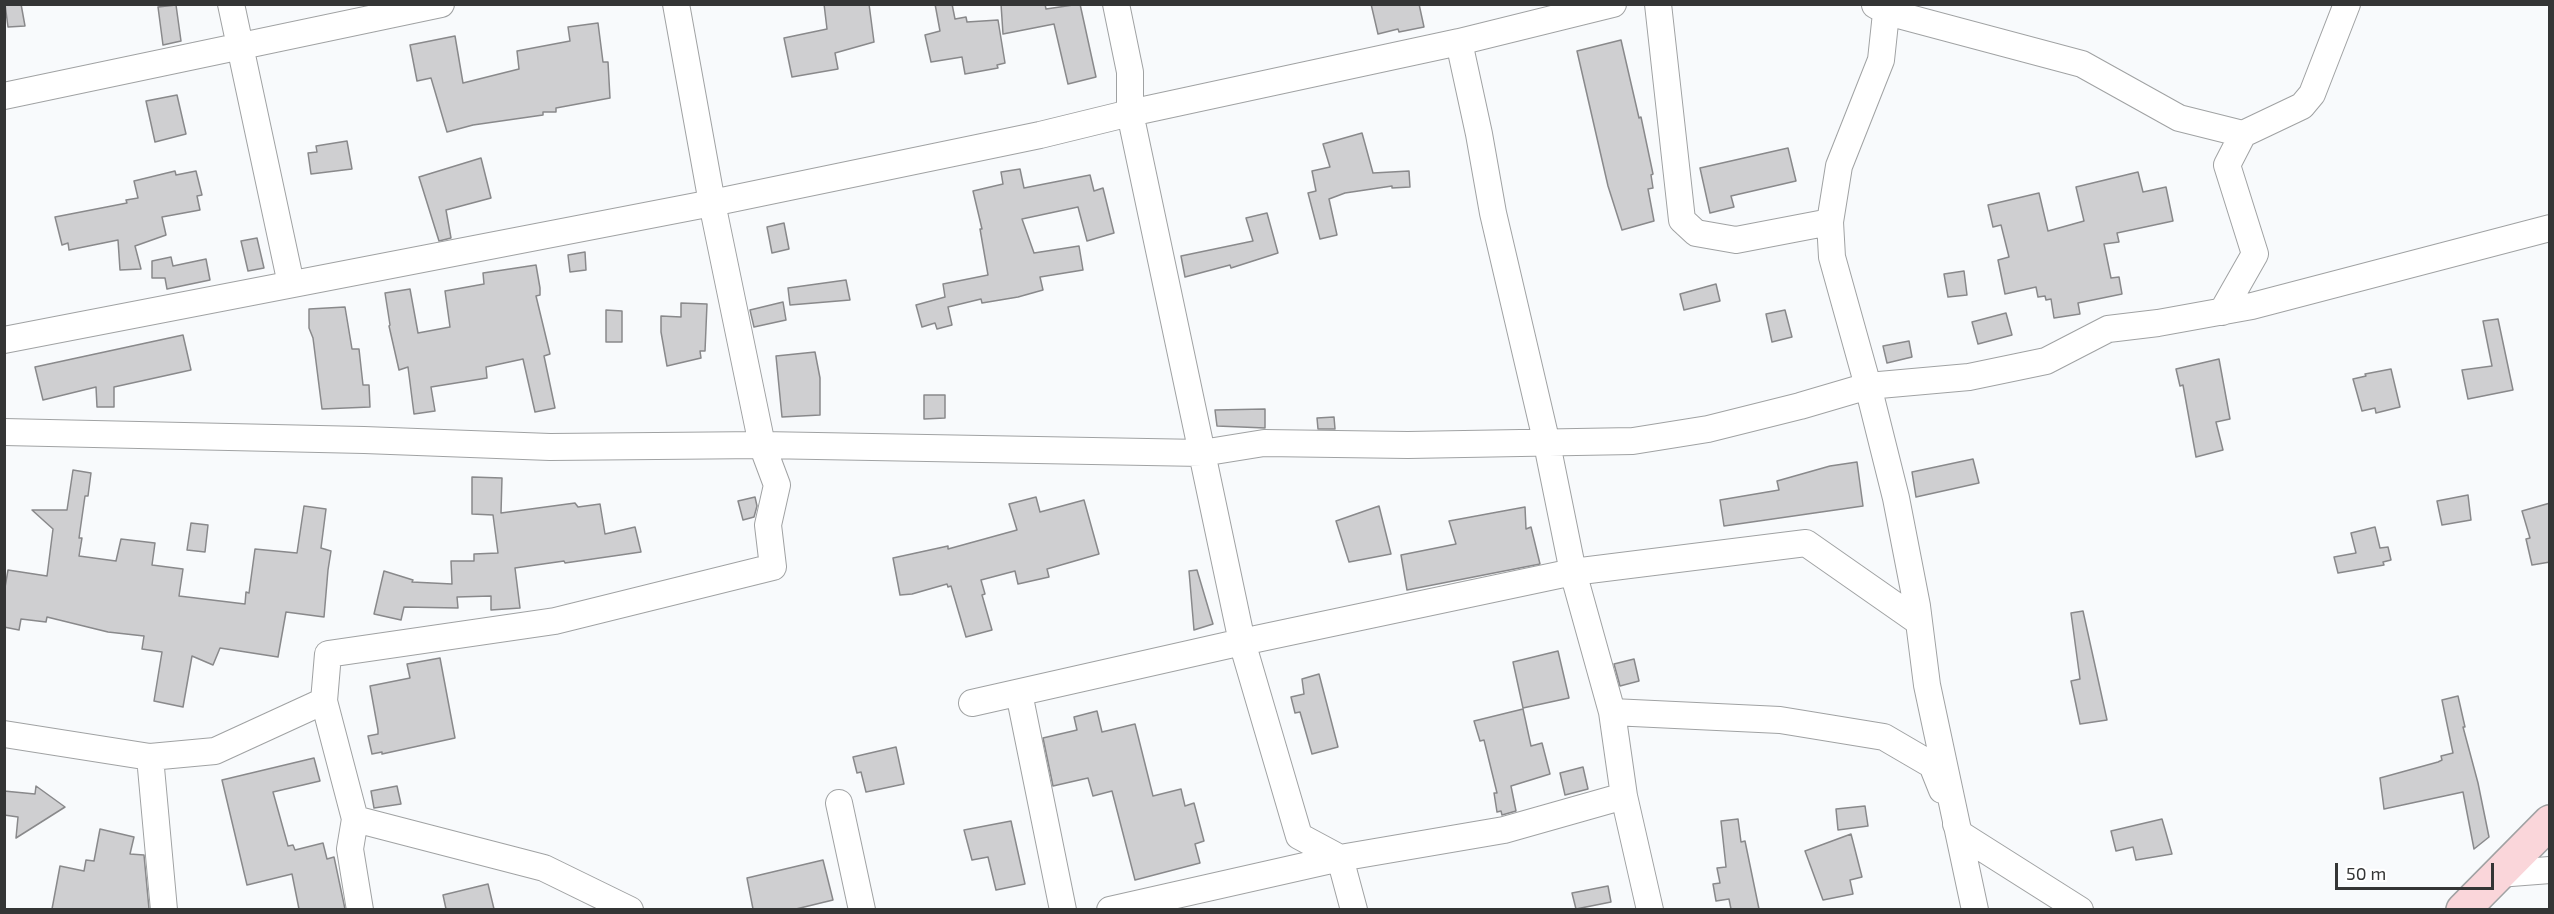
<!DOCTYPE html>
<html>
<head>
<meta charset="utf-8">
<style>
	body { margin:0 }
	#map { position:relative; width:2554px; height:914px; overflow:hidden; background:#f8fafc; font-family:"Exo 2",sans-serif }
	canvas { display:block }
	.frame { position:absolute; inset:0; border:6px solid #343535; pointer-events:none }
	.scale { position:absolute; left:2335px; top:863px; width:159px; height:27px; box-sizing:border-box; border:3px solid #343535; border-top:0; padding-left:8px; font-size:18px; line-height:21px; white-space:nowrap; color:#343535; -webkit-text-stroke:4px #fff; paint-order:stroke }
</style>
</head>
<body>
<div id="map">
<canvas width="2554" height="914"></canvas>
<div class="frame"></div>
<div class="scale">50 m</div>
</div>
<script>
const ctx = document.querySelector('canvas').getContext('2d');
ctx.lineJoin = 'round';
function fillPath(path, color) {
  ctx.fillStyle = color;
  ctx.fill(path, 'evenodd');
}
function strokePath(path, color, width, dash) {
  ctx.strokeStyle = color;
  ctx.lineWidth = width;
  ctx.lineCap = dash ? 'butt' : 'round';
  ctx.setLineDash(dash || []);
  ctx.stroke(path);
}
const building = new Path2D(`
	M5,4H21L25,26L8,27Z
	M824,4H869L874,42L835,53L838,69L792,77L784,38L827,29Z
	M935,4H952L955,19L966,17L967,22L998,20L1005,63L997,65L998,68L965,74L962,57L931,62L925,35L940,31Z
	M1001,4H1045L1046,9L1080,4L1096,77L1068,84L1054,24L1003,34Z
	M1371,4H1419L1424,27L1399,32L1398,29L1378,34Z
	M176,5L181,41L163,45L158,7Z
	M598,23L603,62H608L610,98L556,108V112H543V115L473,125L447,132L431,78L417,81L410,45L455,36L463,83L519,69L517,51L570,41L568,27Z
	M1621,40L1639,118L1641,117L1653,174L1651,175L1653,188L1648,189L1654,221L1622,230L1608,186L1577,51Z
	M177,95L186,134L155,142L146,101Z
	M1362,133L1373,173L1409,171L1410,187L1392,188V186L1345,193L1329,199L1337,235L1320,239L1308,193L1316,191L1312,171L1330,167L1323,144Z
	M347,141L352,169L311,174L308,153L317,152L316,146Z
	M1788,148L1796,181L1731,196L1734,207L1710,213L1700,168Z
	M481,158L491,198L446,210L451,238L439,241L419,177Z
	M1020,169L1024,188L1090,175L1094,191L1103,188L1114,233L1087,241L1078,207L1022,219L1034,253L1079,246L1083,270L1040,277L1043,290L1018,297L982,303L981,299L948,307L952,325L937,329L935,323L922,327L916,305L945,297L943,284L988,275L980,229H982L973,191L1003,184L1001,172Z
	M175,171L176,175L196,171L202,195L197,196L200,210L162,217L166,235L135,246L141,269L120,270L118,240L69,250L68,243L62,245L55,217L127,203L126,200L138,198L134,181Z
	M2138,172L2143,192L2166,187L2173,221L2117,233L2119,242L2104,244L2111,278L2119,277L2122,294L2078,303L2080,314L2054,318L2051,299L2046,300L2045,296L2038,297L2036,287L2005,294L1998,260L2009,257L2001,225L1993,227L1988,205L2039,193L2048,231L2084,221L2076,187Z
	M1267,213L1278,253L1231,268L1230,265L1185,277L1181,256L1253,241L1246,218Z
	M784,223L789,249L772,253L767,227Z
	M257,238L264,268L248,271L241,241Z
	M585,252L586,270L570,272L568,255Z
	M171,257L173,266L206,259L210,280L167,289L165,278H152V261Z
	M536,265L540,288V295L536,296L550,354L544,356L555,408L535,412L523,359L486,367L487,378L431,387L435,411L414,414L408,367L399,370L389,326L390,325L385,293L410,289L418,333L450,327L445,291L484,284L483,273Z
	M1964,271L1967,295L1948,297L1944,274Z
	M846,280L850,300L790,305L788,288Z
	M1716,284L1720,301L1684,310L1680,294Z
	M783,302L786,320L754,327L750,310Z
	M681,303L707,304L705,351H700L701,358L667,366L661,332V316L681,317Z
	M345,307L352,349H359L363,385H369L370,407L322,409L313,338L309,328V309Z
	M606,310L622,311V342H606Z
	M1785,310L1792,337L1772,342L1766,314Z
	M2006,313L2012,335L1978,344L1972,322Z
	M2498,319L2513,390L2468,399L2462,370L2492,366L2483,321Z
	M183,335L191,370L114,387V407H97L96,387L43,400L35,367Z
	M1909,341L1912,357L1887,363L1883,346Z
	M815,352L820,378V415L782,417L776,356Z
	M2219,359L2230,419L2216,422L2223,450L2196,457L2183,385L2180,386L2176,369Z
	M2391,369L2400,407L2376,413L2375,408L2362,411L2353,379L2366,376L2365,374Z
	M924,395H945V418L924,419Z
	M1265,409V428L1217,426L1215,410Z
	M1334,417L1335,429H1318L1317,418Z
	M1973,459L1979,483L1916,497L1912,472Z
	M1857,462L1863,506L1724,526L1720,500L1779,490L1777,481L1830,466Z
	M73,470L91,473L88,496H85L79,538H82L79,556L116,561L121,539L155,543L152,565L183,569L179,596L245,604L246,592L249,593L255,549L297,553L304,506L326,509L321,548L331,551L328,570L324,617L286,612L278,657L220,648L213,665L192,656L183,707L154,701L162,652L142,649L144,636L108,632L47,617L46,622L21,619L19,630L4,627V593L8,570L47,576L53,529L32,510H67Z
	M472,477L502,478L501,513L575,503L578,507L600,504L605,534L635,527L641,552L565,563L564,561L515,568L520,608L491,610V596L457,597L458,608L404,607L401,620L374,614L384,571L413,580L412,582L452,584L451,561H474V554L498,553L493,515L472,514Z
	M2468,495L2471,520L2442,525L2437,501Z
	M755,497L757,506L754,517L743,520L738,501Z
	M1036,497L1040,512L1084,500L1099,554L1047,569L1049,577L1018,584L1015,571L981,580L985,594L982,595L992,630L966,637L951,586L948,587L947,584L912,594L900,595L893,558L948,546V549L1017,530L1009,504Z
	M2550,503V562L2532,565L2526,539L2530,538L2522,511Z
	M1379,506L1391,554L1349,562L1336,521Z
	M1525,507L1526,529L1531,527L1540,564L1407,590L1401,555L1456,544L1449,521Z
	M191,523L208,525L205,552L187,550Z
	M2375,527L2380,548L2388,547L2391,560L2383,562L2384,565L2338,573L2334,557L2356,553L2351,533Z
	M1197,570L1213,624L1194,630L1189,571Z
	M2083,611L2107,720L2080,724L2071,681L2080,679L2071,613Z
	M1558,651L1569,698L1523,708L1513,662Z
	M440,658L455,738L382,754V752L372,754L368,736L378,734V730L370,686L410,678L407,664Z
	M1634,659L1639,681L1620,686L1614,664Z
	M1319,674L1338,747L1312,754L1300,712L1295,713L1291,697L1304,694L1302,679Z
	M2458,696L2465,727H2463L2478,783L2489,837L2474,849L2463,792L2384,809L2380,778L2438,762L2442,760L2441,756L2453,753L2442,700Z
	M1523,709L1531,746L1542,743L1550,774L1511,786L1516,811L1502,815L1501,811L1497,812L1494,793H1497L1484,740L1480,741L1474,721Z
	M1097,711L1102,732L1135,724L1153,796L1181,789L1185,806L1194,803L1204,841L1195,844L1200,863L1135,880L1112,791L1093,796L1088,778L1053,786L1043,738L1077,730L1074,717Z
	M896,747L904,784L866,792L861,772L857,773L853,757Z
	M314,758L320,781L273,792L288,846L293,845L295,850L323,843L327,859L334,857L345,909H299L292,874L247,885L222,780Z
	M1583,767L1588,789L1565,795L1560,773Z
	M36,786L65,807L16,838L18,817L4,815V791L35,794Z
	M397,786L401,804L374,808L371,791Z
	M1865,806L1868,826L1838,830L1836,809Z
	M1738,819L1741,842L1745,841L1759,909H1731L1729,899L1716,901L1713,884L1720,883L1717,868L1726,867L1721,821Z
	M2162,819L2172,854L2136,860L2133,847L2116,851L2111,831Z
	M1011,821L1025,884L996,890L988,857L972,860L964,830Z
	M100,829L134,837L130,854L144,855L149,909H52L60,866L84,871L86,860L94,861Z
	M1851,834L1862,877L1850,880L1853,894L1823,900L1805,851Z
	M823,860L833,900L796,909H753L747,878Z
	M488,884L494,909H446L443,895Z
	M1608,886L1611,902L1576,909L1572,893Z`);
const street = new Path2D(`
	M231,4L291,284
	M1116,4L1130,72V113L1242,642L1299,836L1340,858L1354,910
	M1658,4L1682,220L1696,233L1736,240L1830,222
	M1887,4L1881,60L1839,166L1830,222L1832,257L1868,386L1896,498L1917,606L1927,685L1975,910
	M1875,5L1887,12L2082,64L2179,118L2243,134
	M1459,42L1479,134L1493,213L1547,444L1573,572L1612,712L1624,796L1650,910
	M4,96L441,4
	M2222,312L2255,254L2227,165L2243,134L2302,106L2312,94L2347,4
	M4,340L712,203L1040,135L1130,113L1459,42L1613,4
	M4,432L364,440L550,447L762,445L1202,453L1264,443L1408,445L1633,441L1708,429L1800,406L1868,386L1969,377L2046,361L2108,329L2158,323L2252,306L2550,228
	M1019,693L1063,910
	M972,703L1242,642L1573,572L1806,543L1919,622
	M1612,712L1780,720L1884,737L1932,765L1942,790
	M4,734L150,757L215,751L324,701
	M150,757L164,910
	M839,803L862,910
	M355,819L544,868L630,910
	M1956,824L1960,834L2080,910
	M2498,874L2550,870
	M360,910L350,849L355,819L324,701L328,654L555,621L773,567L768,525L777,485L762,445L712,203L676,4
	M1110,910L1340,858L1504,830L1624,796`);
const secondary = new Path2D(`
	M2463,910L2550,822`);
fillPath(building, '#cfcfd1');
strokePath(building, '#89898b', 1.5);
strokePath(street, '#a0a2a3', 28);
strokePath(secondary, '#a0a2a3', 36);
strokePath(street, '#fff', 26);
strokePath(secondary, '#fad6da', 33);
</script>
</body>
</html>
